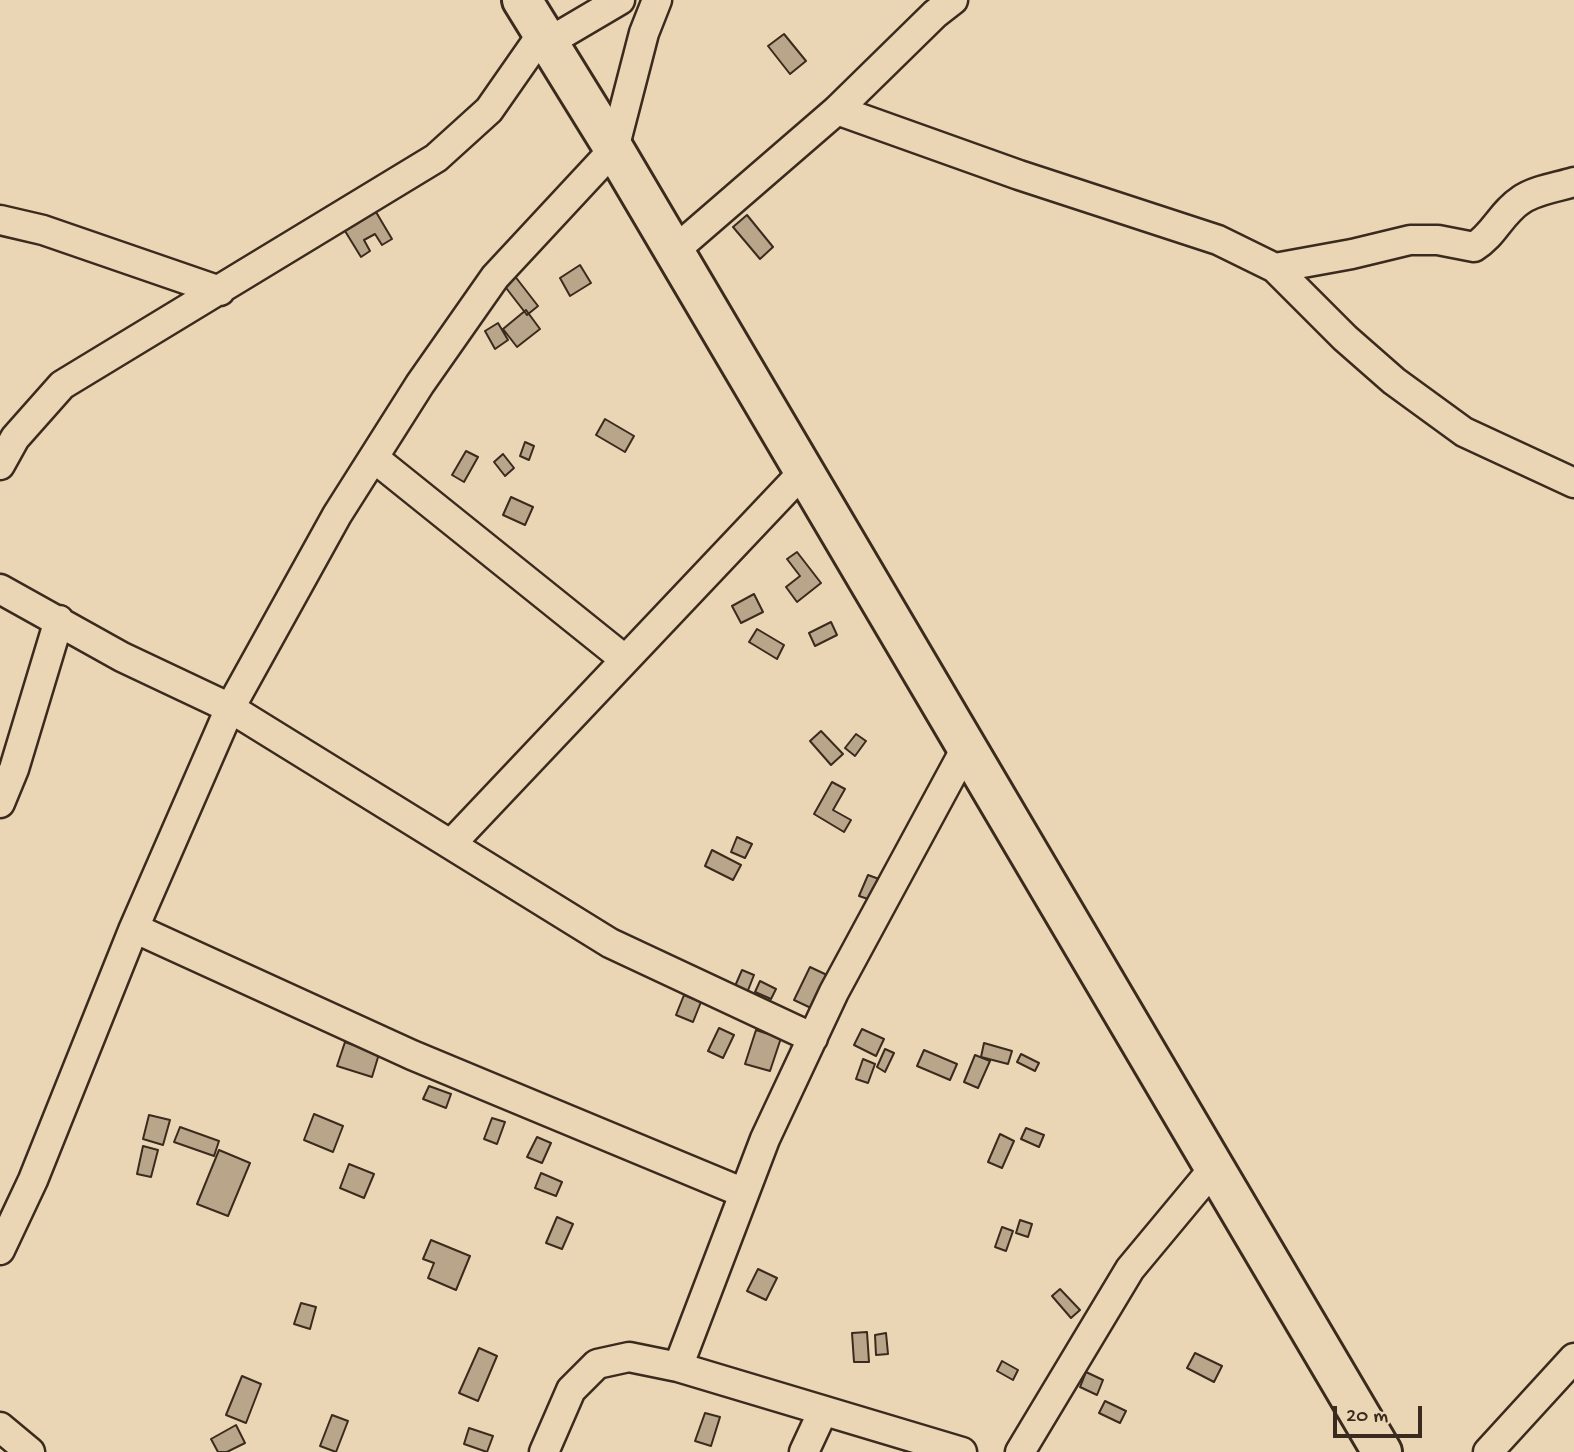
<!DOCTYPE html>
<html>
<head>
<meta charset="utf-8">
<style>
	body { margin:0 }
	#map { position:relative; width:1574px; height:1452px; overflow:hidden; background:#ead6b4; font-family:"Gochi Hand",sans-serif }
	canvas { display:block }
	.scale { position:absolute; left:1333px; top:1406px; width:89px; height:32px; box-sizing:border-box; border:4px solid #3b2a1e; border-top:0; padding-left:9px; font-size:21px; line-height:24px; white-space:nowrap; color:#3b2a1e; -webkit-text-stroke:5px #ead6b4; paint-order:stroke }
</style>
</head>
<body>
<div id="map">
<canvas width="1574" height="1452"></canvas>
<div class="scale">20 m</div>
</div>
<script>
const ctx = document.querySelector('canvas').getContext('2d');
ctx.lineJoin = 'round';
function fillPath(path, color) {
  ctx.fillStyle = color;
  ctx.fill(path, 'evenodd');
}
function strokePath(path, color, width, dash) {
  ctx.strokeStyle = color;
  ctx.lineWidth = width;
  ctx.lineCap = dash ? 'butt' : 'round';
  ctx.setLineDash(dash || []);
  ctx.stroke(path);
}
const building = new Path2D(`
	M784,34L806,61L790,74L768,46Z
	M376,212L392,239L382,245L375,234L364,240L370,251L361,257L345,231Z
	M747,215L773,247L760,259L733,227Z
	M580,265L591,283L570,296L560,278Z
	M514,275L538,306L527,315L503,284Z
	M526,310L540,329L517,347L503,329Z
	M498,323L508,340L495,349L485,331Z
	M605,419L634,436L625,452L596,435Z
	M525,442L534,446L529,460L520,456Z
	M466,451L478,457L464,482L452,475Z
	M503,454L514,468L505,476L494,462Z
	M511,497L533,507L525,525L503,515Z
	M797,552L821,583L797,602L786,587L800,576L787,559Z
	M754,594L763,612L741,623L732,606Z
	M831,622L837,635L815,646L809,633Z
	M757,629L784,645L777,659L749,642Z
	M821,731L843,754L831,765L810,741Z
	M856,734L866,741L855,756L845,748Z
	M832,782L845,789L833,810L851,820L844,832L814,814Z
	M737,837L752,844L745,858L731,852Z
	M712,850L741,865L733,880L705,866Z
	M868,875L879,879L871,900L859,896Z
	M810,967L827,975L811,1008L794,1000Z
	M742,970L754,975L745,998L732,993Z
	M760,981L776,989L771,999L755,992Z
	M684,995L701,1002L693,1022L676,1015Z
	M719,1028L734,1035L723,1058L708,1051Z
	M862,1029L884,1039L876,1056L854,1045Z
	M756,1030L781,1038L770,1071L745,1064Z
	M345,1042L379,1054L372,1077L337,1066Z
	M984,1043L1012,1051L1008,1064L981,1057Z
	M885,1049L894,1053L885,1072L877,1067Z
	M924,1050L957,1064L950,1080L917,1066Z
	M1021,1054L1039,1063L1035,1071L1017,1062Z
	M975,1055L990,1061L978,1088L964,1082Z
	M863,1059L875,1064L868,1083L856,1079Z
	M429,1086L451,1094L446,1108L423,1099Z
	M314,1114L343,1126L333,1152L304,1140Z
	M149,1115L170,1120L163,1145L143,1139Z
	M492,1118L505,1122L497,1144L484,1139Z
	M180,1127L219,1141L214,1156L174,1142Z
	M1026,1128L1044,1135L1039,1147L1021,1139Z
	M1000,1134L1014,1141L1002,1168L988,1162Z
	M537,1137L551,1143L542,1163L527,1157Z
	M143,1146L158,1150L151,1177L137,1174Z
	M219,1150L250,1163L228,1216L197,1204Z
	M349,1164L374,1174L364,1198L340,1188Z
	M541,1173L562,1182L556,1196L535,1188Z
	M557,1217L573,1224L562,1249L546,1243Z
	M1020,1220L1032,1224L1028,1237L1016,1233Z
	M1002,1227L1013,1231L1006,1251L995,1247Z
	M431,1240L470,1256L456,1290L428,1278L434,1263L423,1259Z
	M758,1269L777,1278L766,1300L747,1291Z
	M1060,1289L1080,1310L1071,1318L1052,1296Z
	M301,1303L316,1307L310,1329L294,1324Z
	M867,1332L869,1362H854L852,1333Z
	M886,1333L888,1354L876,1355L875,1335Z
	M479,1348L497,1356L478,1401L459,1393Z
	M1195,1353L1222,1366L1214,1382L1187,1368Z
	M1002,1361L1018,1370L1013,1380L997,1371Z
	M1086,1372L1103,1380L1097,1395L1080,1387Z
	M242,1376L261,1384L246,1423L226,1415Z
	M1105,1401L1126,1411L1120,1423L1099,1413Z
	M705,1413L720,1417L711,1446L695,1441Z
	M332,1415L348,1421L336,1452L320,1446Z
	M236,1425L245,1443L227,1452H218L211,1439Z
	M469,1428L493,1436L487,1452L464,1444Z`);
const street = new Path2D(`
	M547,43L620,0
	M837,110L1019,175L1218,240L1275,268L1345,338L1394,381L1464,432L1574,483
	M0,220L43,230L220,291
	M674,251L837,110L935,14L953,0
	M1275,268L1352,254L1410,240H1438L1474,247C1494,235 1501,213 1521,200C1535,190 1558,187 1574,182
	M374,458L623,658
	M0,465L15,438L62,385L436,158L489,110L542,34
	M0,589L122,657L230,708L610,943L813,1038
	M0,803L14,769L59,620
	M452,843L804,471
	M134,928L412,1055L744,1193
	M0,1250L33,1180L134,928L230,708L337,515L420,384L495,277L614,149L644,33L657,0
	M678,1367L765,1139L834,992L966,748
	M0,1427L30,1452
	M544,1452L571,1390L597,1364L629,1357L678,1367L962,1452
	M804,1452L823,1411
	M1020,1452L1130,1269L1214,1168
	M1488,1452L1574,1358`);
const secondary = new Path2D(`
	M522,0L614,149L1382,1452`);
fillPath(building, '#b9a68a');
strokePath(building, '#3b2a1e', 2);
strokePath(street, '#3b2a1e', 33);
strokePath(secondary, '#3b2a1e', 44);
strokePath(street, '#ead6b4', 28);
strokePath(secondary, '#ead6b4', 38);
</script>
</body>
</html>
